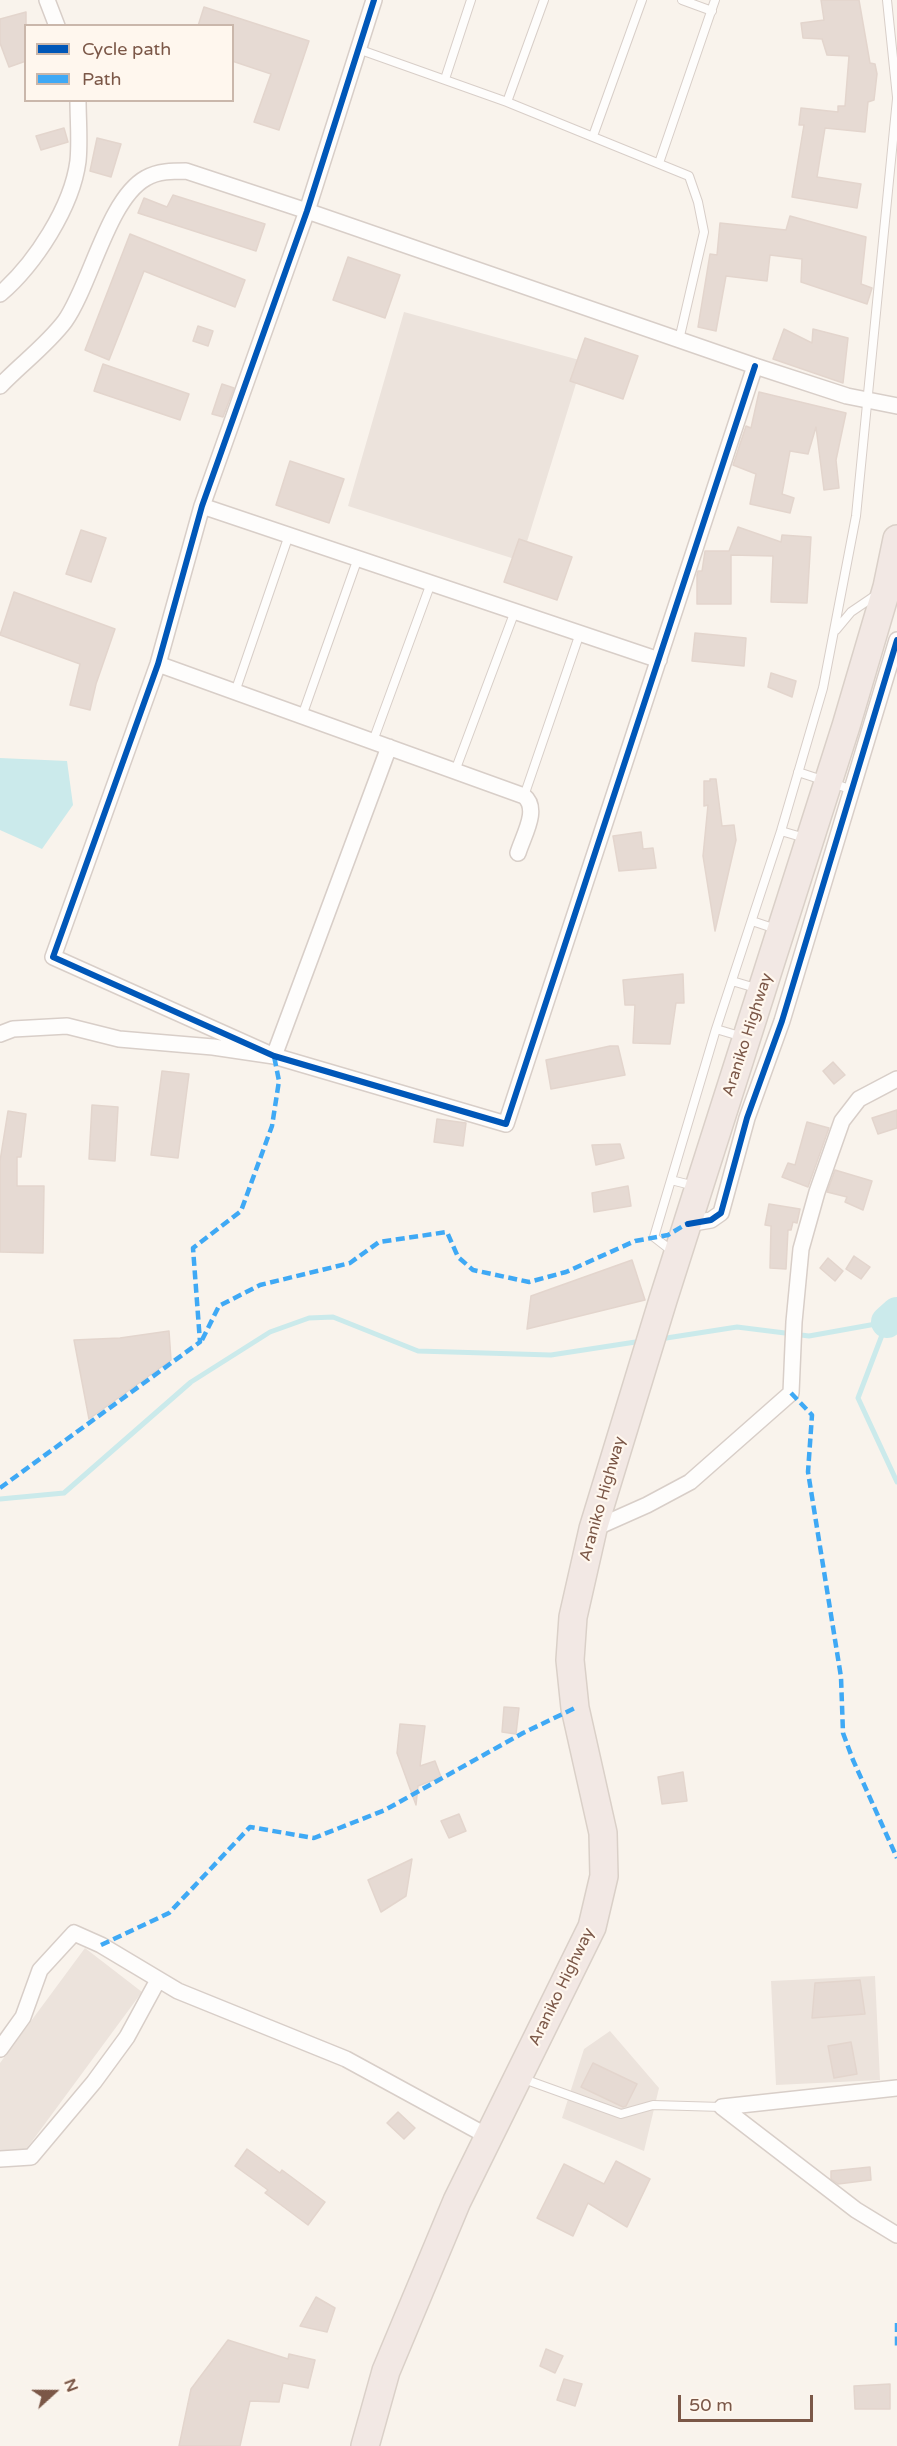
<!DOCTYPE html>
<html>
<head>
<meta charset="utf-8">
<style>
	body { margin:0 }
	#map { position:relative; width:897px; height:2446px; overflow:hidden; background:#f9f3ec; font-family:"Varela Round",sans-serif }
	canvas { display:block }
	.legend { position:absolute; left:24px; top:24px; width:210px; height:78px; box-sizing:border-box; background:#fff7ee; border:2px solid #cab7ab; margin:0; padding:8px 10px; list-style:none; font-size:18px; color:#7b5747 }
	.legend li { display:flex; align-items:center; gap:12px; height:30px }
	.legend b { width:30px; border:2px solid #cab7ab }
	.north { position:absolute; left:24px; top:2362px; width:60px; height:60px; -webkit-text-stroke:4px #fff7ee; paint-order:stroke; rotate:69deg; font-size:16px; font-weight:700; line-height:24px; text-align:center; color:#7b5747 }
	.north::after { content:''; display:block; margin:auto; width:21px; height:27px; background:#7b5747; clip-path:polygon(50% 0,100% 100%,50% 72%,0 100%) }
	.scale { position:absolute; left:678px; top:2395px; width:135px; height:27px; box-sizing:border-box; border:3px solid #7b5747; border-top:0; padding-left:8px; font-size:18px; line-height:21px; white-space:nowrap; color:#7b5747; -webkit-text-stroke:4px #fff7ee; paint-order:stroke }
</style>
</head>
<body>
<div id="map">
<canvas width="897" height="2446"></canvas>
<ul class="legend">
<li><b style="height:8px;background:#0057b8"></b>Cycle path</li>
<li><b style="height:8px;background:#3fa9f5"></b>Path</li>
</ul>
<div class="north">N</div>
<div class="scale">50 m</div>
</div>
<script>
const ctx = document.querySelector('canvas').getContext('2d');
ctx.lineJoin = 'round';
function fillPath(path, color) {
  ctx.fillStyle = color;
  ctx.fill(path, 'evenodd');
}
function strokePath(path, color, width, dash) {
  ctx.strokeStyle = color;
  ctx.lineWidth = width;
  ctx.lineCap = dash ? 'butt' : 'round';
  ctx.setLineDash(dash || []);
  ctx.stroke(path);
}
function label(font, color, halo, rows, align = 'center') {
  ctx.font = font + ' "Varela Round",sans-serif';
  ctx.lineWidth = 4.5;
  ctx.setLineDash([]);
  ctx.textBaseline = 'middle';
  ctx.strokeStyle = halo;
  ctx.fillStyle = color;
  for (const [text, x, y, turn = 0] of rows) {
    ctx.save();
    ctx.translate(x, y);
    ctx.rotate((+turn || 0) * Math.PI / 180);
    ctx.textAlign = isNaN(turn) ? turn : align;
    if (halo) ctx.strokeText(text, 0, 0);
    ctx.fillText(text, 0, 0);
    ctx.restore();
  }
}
const industrial = new Path2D(`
	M404,312L583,361L521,561L348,506Z
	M85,1948L142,1992L16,2163L0,2151V2063Z
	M875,1976L880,2080L776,2085L771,1981Z
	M610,2031L659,2088L644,2151L562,2118L584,2049Z`);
const water = new Path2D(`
	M0,758L67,761L73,805L42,849L0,830Z`);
const stream = new Path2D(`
	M887,1322L858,1398L897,1482
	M660,1339L737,1327L809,1336L887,1322
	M0,1499L64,1493L191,1382L270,1332L309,1318L333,1317L418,1351L551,1355L642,1341`);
const river = new Path2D(`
	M887,1322L897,1313`);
const building = new Path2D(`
	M821,0H859L870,63L875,64L877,74L874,100L868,102L865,132L825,128L817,177L861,184L857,208L792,197L804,125H799L801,108L838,112V106H845L849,56L827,55L822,39L803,38L801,23L824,20Z
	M204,7L309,41L279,130L254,122L271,74L232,61V26H198Z
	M26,12V61L9,67L0,43V19Z
	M64,128L68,142L41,150L36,136Z
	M97,138L121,144L111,177L90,171Z
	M173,195L265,224L256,251L138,213L144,198L167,207Z
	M790,216L866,237L861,284L872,288L867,304L801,282L802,259L770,255L767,281L726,276L716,331L698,327L710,254L717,255L720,223L786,230Z
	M130,234L245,280L235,307L144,271L109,360L85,350Z
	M348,257L400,275L385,318L333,300Z
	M198,326L213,331L208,346L193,341Z
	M784,329L812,343L813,329L848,338L843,383L773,359Z
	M585,338L638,356L623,399L570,381Z
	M103,364L189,394L180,420L94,391Z
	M222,384L234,388L223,417L212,414Z
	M759,392L846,413L836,460L839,488L824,490L816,427L808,454L790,451L782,494L794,498L790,513L750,504L756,474L733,465L746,426L751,428Z
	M290,461L344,479L329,523L276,505Z
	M738,527L781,542L782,535L811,537L807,603L771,602L773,556L731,555V604H697V575L698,571H702L705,551H729Z
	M81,530L106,538L91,582L66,574Z
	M519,539L572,557L557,600L504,582Z
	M14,592L115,629L96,684L90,710L70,705L80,664L0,635Z
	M695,633L746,638L744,666L692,661Z
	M771,673L796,681L792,697L768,687Z
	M710,779H716L722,826L734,825L736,840L715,931L703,856L708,805L704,806V781H710Z
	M641,832L643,849L653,848L656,868L619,871L613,836Z
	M683,974L684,1003H676L670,1044L633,1043L635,1005H625L623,980Z
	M610,1046H618L625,1075L551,1089L546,1060Z
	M833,1062L845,1075L834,1084L823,1071Z
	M162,1071L189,1074L178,1158L151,1155Z
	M92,1105L118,1107L115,1161L89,1159Z
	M897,1110V1128L878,1134L872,1118Z
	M8,1111L26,1114L21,1157H17V1186H44L43,1253L0,1252V1161Z
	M437,1119L466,1123L463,1146L434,1142Z
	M807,1122L829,1128L808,1187L782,1177L788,1163L795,1165Z
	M620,1144L624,1158L596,1165L592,1145Z
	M835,1170L872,1181L863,1210L845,1202L847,1197L827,1192Z
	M628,1186L631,1206L594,1212L592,1193Z
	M769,1204L800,1209L797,1223L793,1222L791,1230H788L786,1269L770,1268L771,1226L765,1225Z
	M854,1256L870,1267L861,1279L846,1269Z
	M828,1258L843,1271L835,1281L820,1268Z
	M632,1260L645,1300L527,1329L531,1296Z
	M169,1331L171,1360L89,1419L74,1340L120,1338Z
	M504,1707L519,1708L516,1734L502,1732Z
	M400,1724L425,1726L420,1766L435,1761L441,1777L418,1786L416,1805L397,1753Z
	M683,1772L687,1801L662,1804L658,1777Z
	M459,1814L466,1831L449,1838L441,1821Z
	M412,1859L406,1896L381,1912L368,1880Z
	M860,1980L865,2014L812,2018L815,1983Z
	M851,2042L857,2074L834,2078L828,2046Z
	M593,2063L637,2084L626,2106L623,2107L581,2087Z
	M398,2112L415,2128L404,2139L387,2123Z
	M247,2149L280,2173L282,2170L325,2202L308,2225L265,2193L268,2190L235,2166Z
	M616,2161L650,2179L627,2227L588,2203L573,2236L537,2218L564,2164L604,2184Z
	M870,2167L871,2180L838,2184L831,2179V2171Z
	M316,2297L335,2308L327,2332L300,2326Z
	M228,2340L288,2359L289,2354L315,2360L308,2388L283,2383L279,2402L250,2401L240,2446H179L191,2389Z
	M546,2349L563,2356L555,2373L540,2366Z
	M564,2379L582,2384L575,2406L557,2400Z
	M890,2384V2409H855L854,2386Z`);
const lane = new Path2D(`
	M682,0L712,11
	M887,0L897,97
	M358,49L507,102L689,176L698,202L704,232L679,340
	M445,79L471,0
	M507,102L544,0
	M593,136L642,0
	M659,163L715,0
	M836,630L851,612L876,595
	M235,692L289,535
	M302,716L358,558
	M373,741L431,583
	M455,771L515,611
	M798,772L853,790
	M524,796L580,633
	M781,831L805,838
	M752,921L776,929
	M732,981L759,989
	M716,1029L743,1037
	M671,1180L695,1186
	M672,1251L654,1237L716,1029L781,831L823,688L856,516L897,99
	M521,2078L621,2114L653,2105L722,2107`);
const street = new Path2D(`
	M47,0L57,26
	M374,0L307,211L202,506L158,664L53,957L274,1056L506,1124L755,366
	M0,294C35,264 72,207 78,161C80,141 78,120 78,100
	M0,386C21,364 47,345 65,321C91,284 108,199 146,178C158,171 173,171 186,171L307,211L755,366L847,396L897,406
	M202,506L659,660
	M158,664L524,796C540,809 523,836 518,853
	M0,1034L13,1029L67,1026L119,1039L213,1047L274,1056L389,747
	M688,1224L711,1220L721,1213L747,1118L782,1021L897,640
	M593,1529L647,1505L690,1482L791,1393L794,1322L801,1249L817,1192L842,1121L859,1099L897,1079
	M0,2049L23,2017L40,1970L74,1933L101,1945L178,1991L346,2059L489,2137
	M722,2107L856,2210L897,2235
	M722,2107L897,2088
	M0,2159L31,2157L94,2082L127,2037L158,1980`);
const highway = new Path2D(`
	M365,2446L386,2371L457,2201L592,1927L604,1876L603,1833L575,1708L570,1660L573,1617L593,1529L663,1300L846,726L887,587L897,539`);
const quiet = new Path2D(`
	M202,1340L219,1306L260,1285L350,1263L379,1242L447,1232L458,1257L473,1270L529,1282L566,1272L635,1241L668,1235L688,1223
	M791,1393L812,1415L808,1472L841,1677L843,1733L853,1760L897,1858
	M0,1488L200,1342L193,1248L241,1211L272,1126L279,1081L274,1056
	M101,1945L169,1913L250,1827L314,1838L385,1810L523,1733L575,1708
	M897,2323V2347`);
const cycleway = new Path2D(`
	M374,0L307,211L202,506L158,664L53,957L274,1056L506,1124L755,366
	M688,1224L711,1220L721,1213L747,1118L782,1021L897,640`);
const streetNames = [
	["Araniko Highway",748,1035,-72],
	["Araniko Highway",603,1499,-74],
	["Araniko Highway",562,1987,-64]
];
fillPath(industrial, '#ece3dc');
fillPath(water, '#cbeaeb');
strokePath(stream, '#cbeaeb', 5);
strokePath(river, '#cbeaeb', 32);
fillPath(building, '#e6dad3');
strokePath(building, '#e3d5cd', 1.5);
strokePath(lane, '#d8cec8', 10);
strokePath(street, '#d8cec8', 18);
strokePath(highway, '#dad0c8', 30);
strokePath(lane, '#fefdfc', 8);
strokePath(street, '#fefdfc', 15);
strokePath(highway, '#f2e8e4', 27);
strokePath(quiet, '#3fa9f5', 4.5, [9, 4.5]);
strokePath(cycleway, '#0057b8', 6);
label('16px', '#7b5747', '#fff7ee', streetNames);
</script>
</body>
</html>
